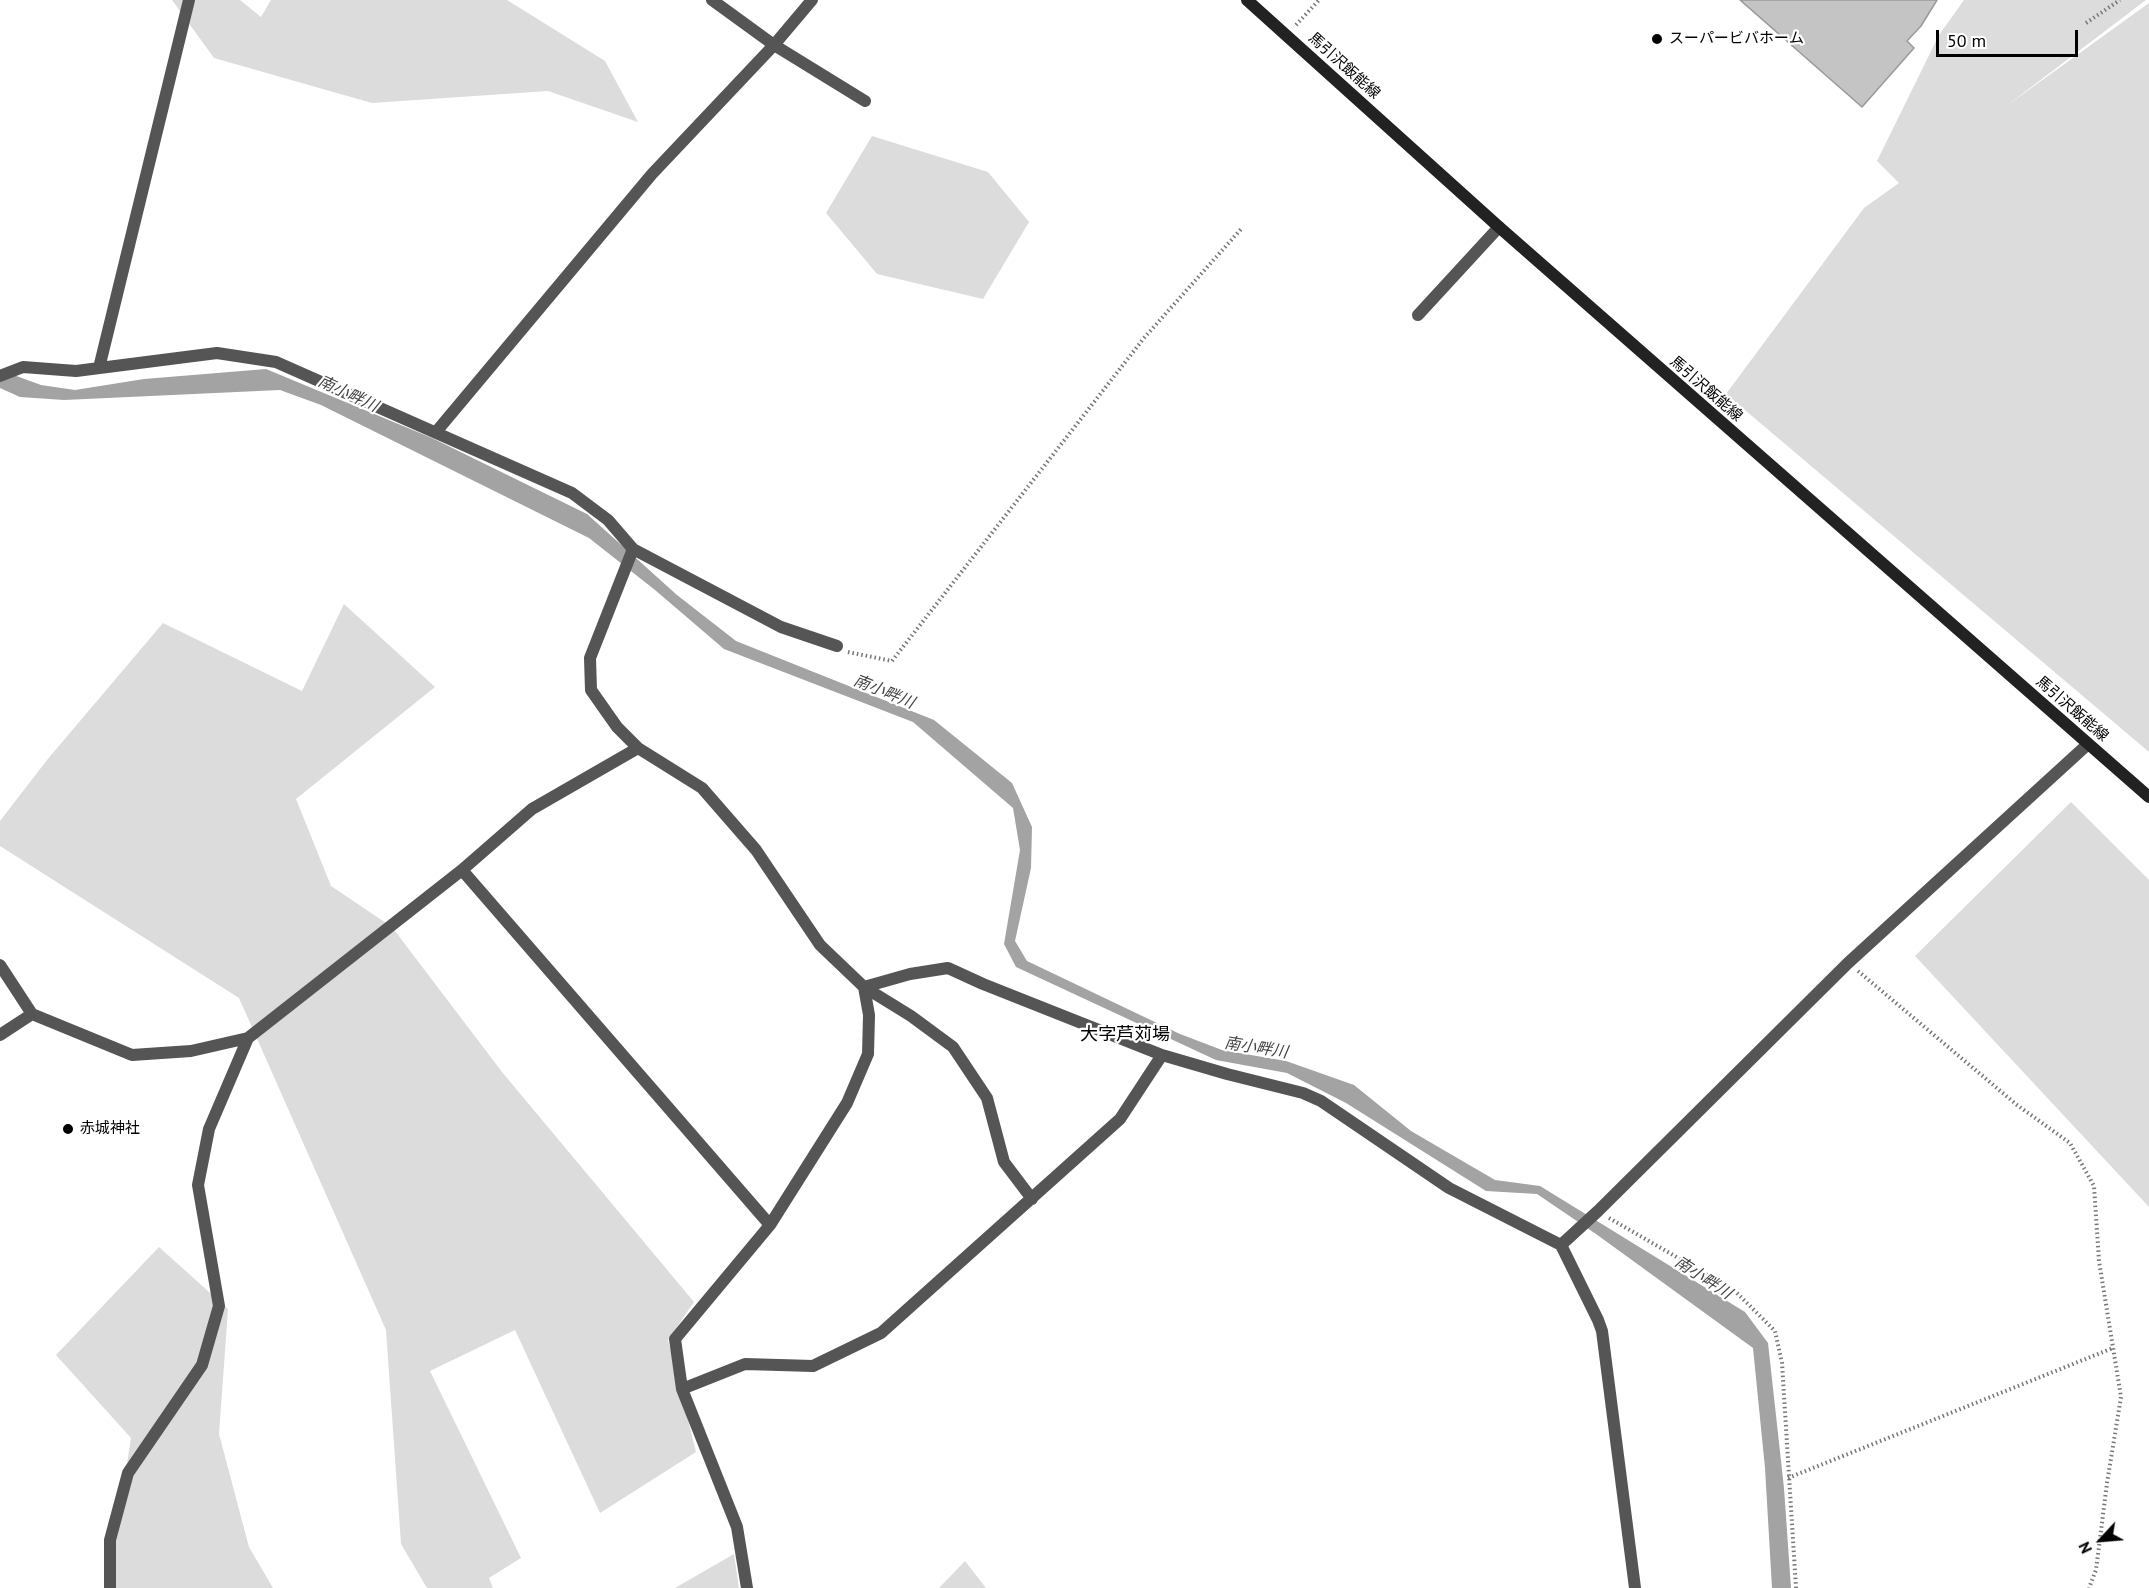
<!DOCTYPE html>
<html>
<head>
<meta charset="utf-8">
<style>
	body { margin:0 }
	#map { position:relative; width:2149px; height:1588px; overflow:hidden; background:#fff; font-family:"PT Sans",sans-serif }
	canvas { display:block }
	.north { position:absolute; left:2071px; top:1510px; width:60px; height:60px; -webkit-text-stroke:4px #fff; paint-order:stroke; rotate:244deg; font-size:16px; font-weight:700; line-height:24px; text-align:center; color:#000 }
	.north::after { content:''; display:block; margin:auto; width:21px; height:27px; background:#000; clip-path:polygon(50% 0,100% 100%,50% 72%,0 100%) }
	.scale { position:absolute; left:1936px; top:30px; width:142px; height:27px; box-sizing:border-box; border:3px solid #000; border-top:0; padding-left:8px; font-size:18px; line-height:21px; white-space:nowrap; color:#000; -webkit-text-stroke:4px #fff; paint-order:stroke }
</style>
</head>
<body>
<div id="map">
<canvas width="2149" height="1588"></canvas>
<div class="north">N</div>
<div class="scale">50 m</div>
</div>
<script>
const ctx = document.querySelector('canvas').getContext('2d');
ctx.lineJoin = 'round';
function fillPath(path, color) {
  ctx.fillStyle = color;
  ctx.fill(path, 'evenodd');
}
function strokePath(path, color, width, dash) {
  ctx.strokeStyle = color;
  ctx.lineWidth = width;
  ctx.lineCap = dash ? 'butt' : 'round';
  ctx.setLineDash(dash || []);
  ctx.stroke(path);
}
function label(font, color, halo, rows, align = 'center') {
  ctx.font = font + ' "PT Sans","Noto Sans JP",sans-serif';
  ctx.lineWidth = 4.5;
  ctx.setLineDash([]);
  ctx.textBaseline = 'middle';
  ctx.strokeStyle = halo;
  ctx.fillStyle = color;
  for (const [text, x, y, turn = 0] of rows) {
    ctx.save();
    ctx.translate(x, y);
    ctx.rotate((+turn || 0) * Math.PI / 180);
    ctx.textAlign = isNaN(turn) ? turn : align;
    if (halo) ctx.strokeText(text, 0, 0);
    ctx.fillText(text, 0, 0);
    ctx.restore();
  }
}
const green = new Path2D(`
	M172,0H240L261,17L271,0H507L605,61L638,122L548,91L372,103L214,58Z
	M1964,0H2146L2005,107L2149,3V752L1726,394L1864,208L1899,183L1877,161L1939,35Z
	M872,136L988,172L1029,222L983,299L877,274L826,213Z
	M344,604L435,687L296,799L331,886L392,927L502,1072L694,1302L668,1340L696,1452L600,1513L515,1330L430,1371L521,1558L489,1578L493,1588H427L401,1544L386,1330L239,998L0,846V821L47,760L163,623L302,691Z
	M2071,802L2149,880V1207L1915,956Z
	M159,1247L228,1309L219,1434L249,1547L273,1588H105L119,1515L131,1438L56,1355Z
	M734,1554L739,1588H675Z
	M965,1561L986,1588H939Z`);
const water = new Path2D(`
	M266,369L432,438L587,514L677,595L736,641L934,720L1012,783L1032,827L1031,868L1015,941L1027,961L1180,1034L1222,1050L1286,1061L1354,1085L1411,1131L1495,1180L1540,1186L1745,1312L1768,1343L1784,1488L1791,1588H1772L1765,1468L1753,1348L1596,1234L1537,1194L1486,1191L1346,1103L1287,1073L1216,1060L1016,967L1004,944L1020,850L1013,808L913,722L724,649L655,590L589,538L321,405L280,390L64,400L20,397L0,388V370L41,385L75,390L144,379Z`);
const building = new Path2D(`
	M1740,0H1937L1921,26L1907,41L1914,48L1862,107Z`);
const path = new Path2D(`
	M2086,23L2120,0
	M1296,25L1319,0
	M848,652L892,661L1144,338L1242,228
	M1858,971L2017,1105L2070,1143L2094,1186L2099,1261L2121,1397L2107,1483L2096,1570L2089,1588
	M1609,1218L1735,1291L1775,1331L1782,1363L1796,1588
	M1788,1478L2113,1348`);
const street = new Path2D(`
	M712,0L774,45L865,101
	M1418,315L1499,227
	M99,368L189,0
	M0,376L23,367L76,371L217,353L276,362L572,493L608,520L633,549L590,658L591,690L617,727L638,748L702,788L756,850L820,945L864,987L869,1015L868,1054L847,1103L770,1225L675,1339L682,1389L737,1527L747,1588
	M436,432L652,174L774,45L812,0
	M633,549L781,627L837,646
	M462,870L770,1225
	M0,965L32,1014L132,1055L191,1051L248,1038
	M864,987L910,974L948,968L983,984L1162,1055L1227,1074L1303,1093L1321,1101L1449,1188L1561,1245L1598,1320L1602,1331L1635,1588
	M864,987L911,1016L953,1047L987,1098L1004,1162L1032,1199
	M0,1035L32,1014
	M1561,1245L1598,1211L1848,963L2088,744
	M682,1389L745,1364L813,1366L881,1333L1120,1119L1162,1055
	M110,1588V1540L128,1473L202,1365L219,1306L198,1185L209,1129L248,1038L462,870L532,809L638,748`);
const secondary = new Path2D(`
	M1247,0L1499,227L2149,797`);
const markers = [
	[1657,39,6,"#000"],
	[68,1129,6,"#000"]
];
const poiNames = [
	["スーパービバホーム",1669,39],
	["赤城神社",80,1129]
];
const streetNames = [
	["馬引沢飯能線",1344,66,42],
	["馬引沢飯能線",1706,389,41],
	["馬引沢飯能線",2072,709,41]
];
const waterNames = [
	["南小畔川",348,394,25],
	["南小畔川",884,692,22],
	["南小畔川",1256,1048,9],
	["南小畔川",1703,1278,33]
];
const quarterNames = [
	["大字芦苅場",1125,1035]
];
fillPath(green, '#dcdcdc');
fillPath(water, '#a3a3a3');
fillPath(building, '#c4c4c4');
strokePath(building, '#999', 1.5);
strokePath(path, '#777', 4, [1.5, 3]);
strokePath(street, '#555', 12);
strokePath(secondary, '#222', 12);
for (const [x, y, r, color] of markers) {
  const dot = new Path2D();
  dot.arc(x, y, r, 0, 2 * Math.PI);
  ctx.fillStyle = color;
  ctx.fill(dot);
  strokePath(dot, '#fff', 2);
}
label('15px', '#000', '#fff', poiNames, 'left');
label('15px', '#000', '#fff', streetNames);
label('italic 16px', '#444', '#fff', waterNames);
label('18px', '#000', '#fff', quarterNames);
</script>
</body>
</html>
